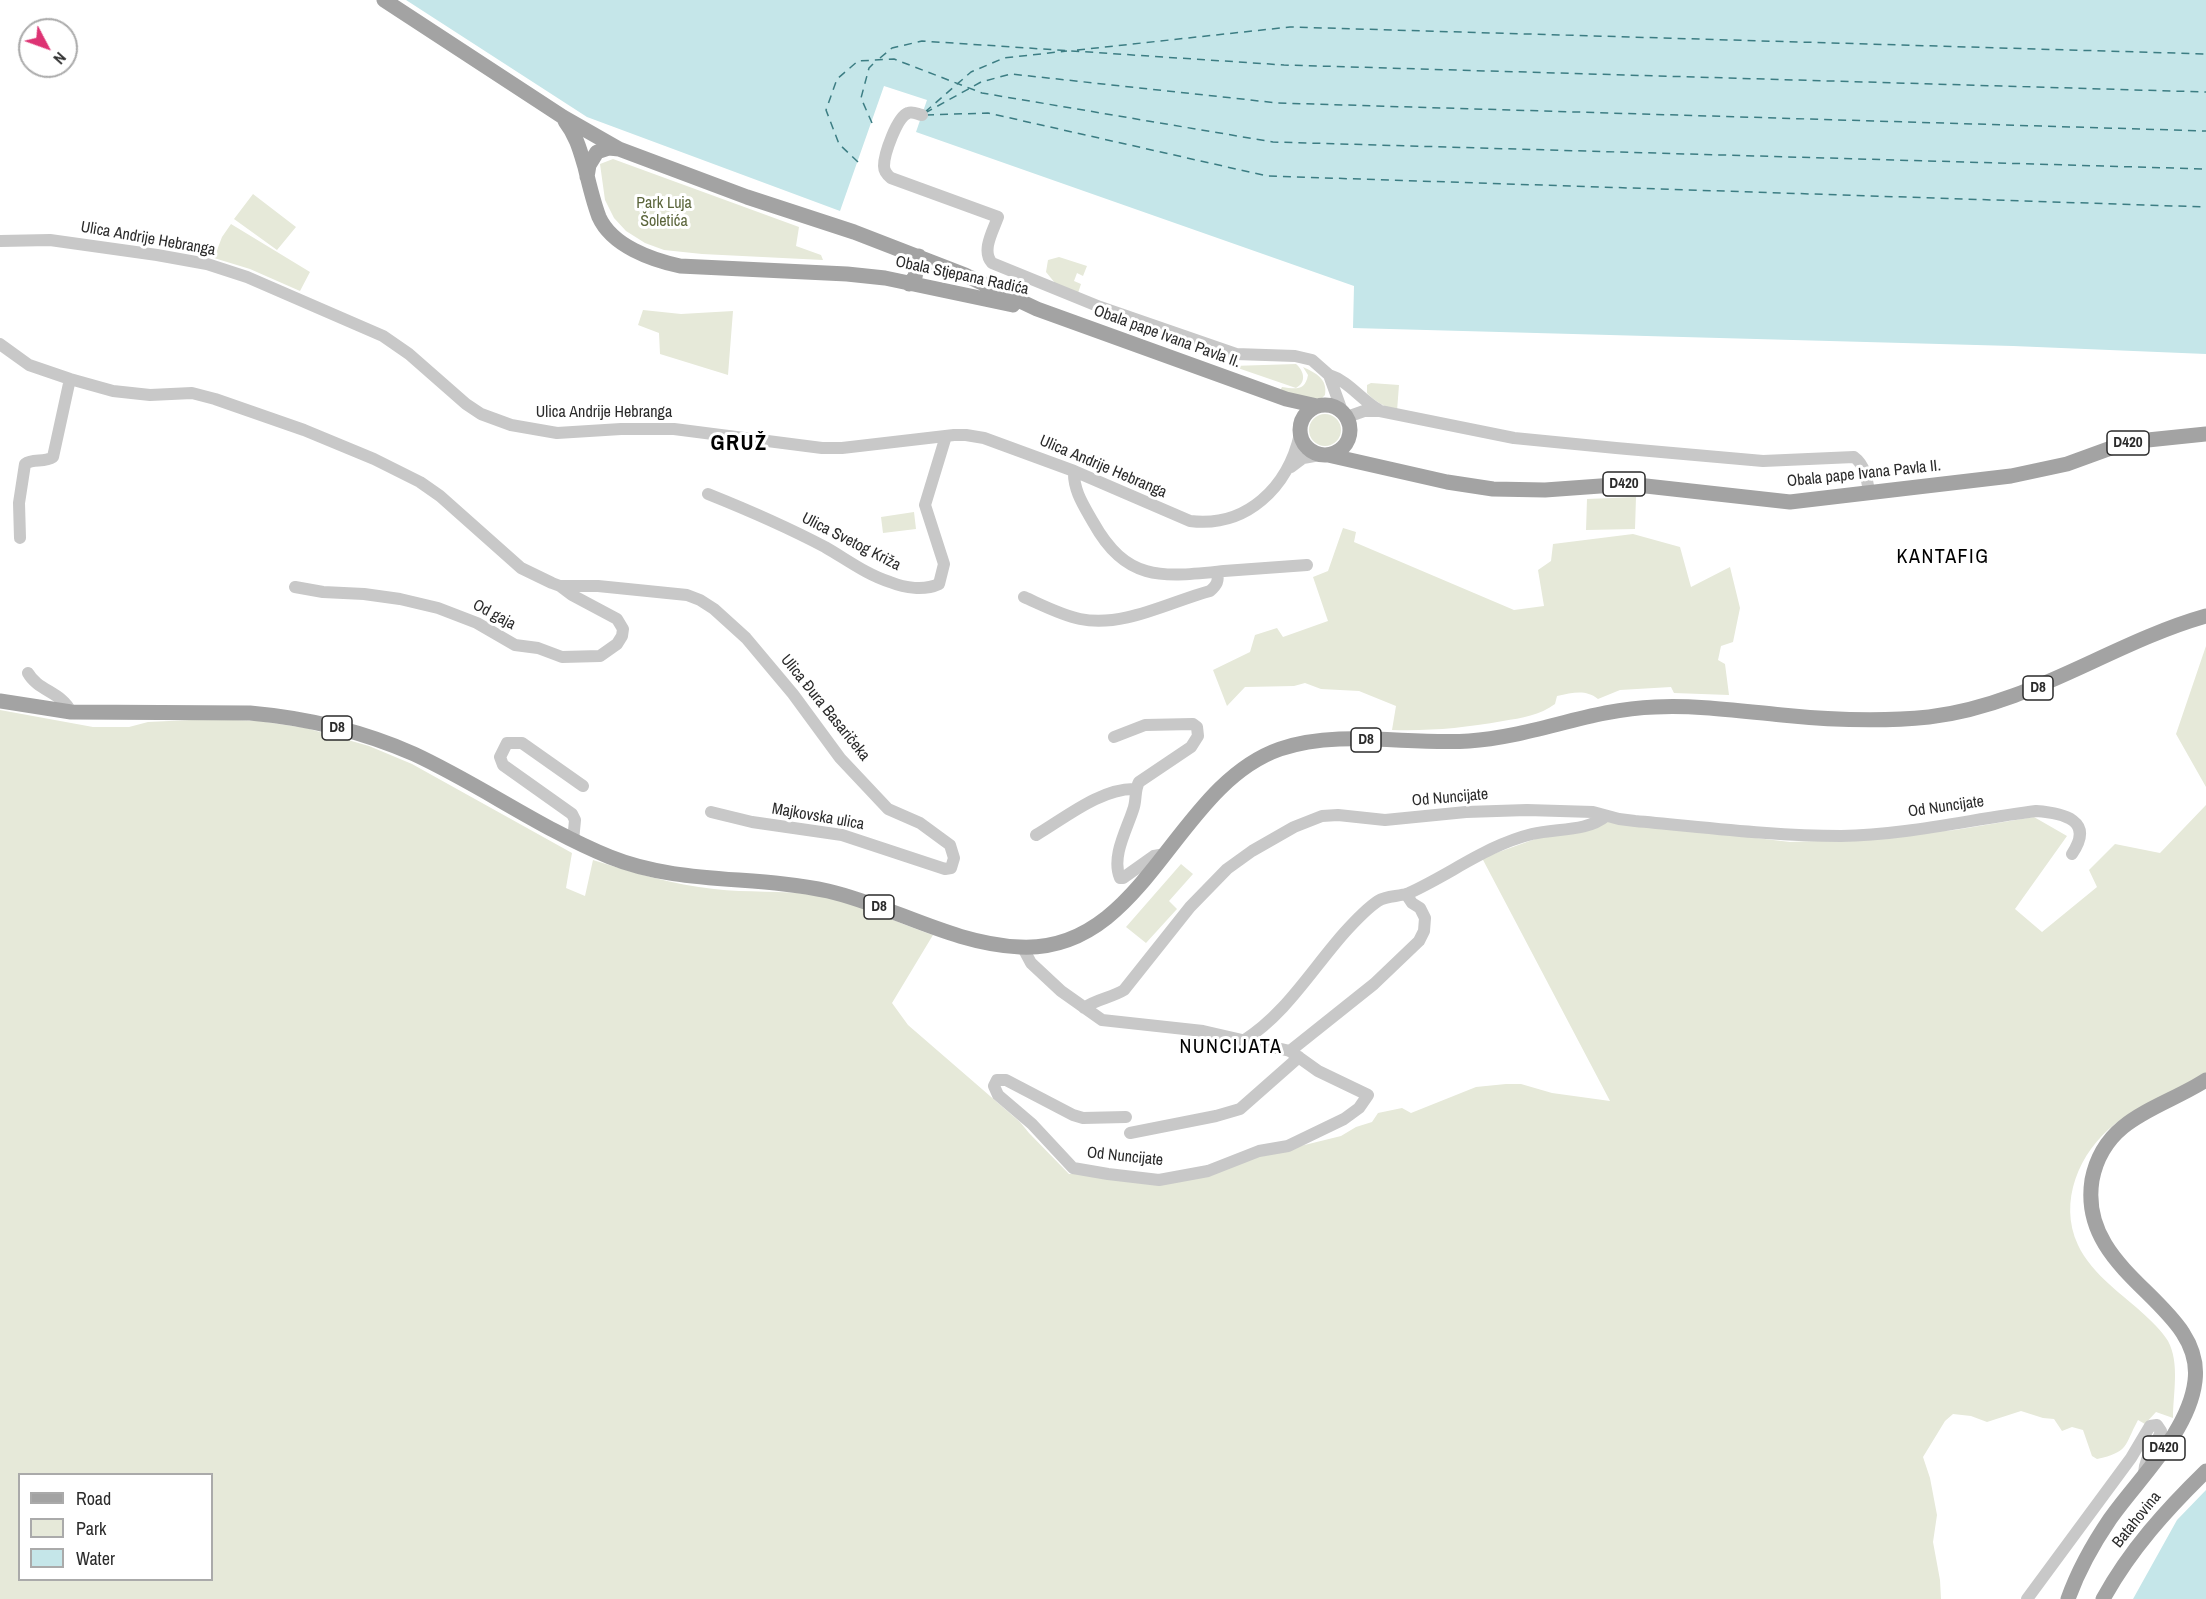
<!DOCTYPE html>
<html>
<head>
<meta charset="utf-8">
<style>
	body { margin:0 }
	#map { position:relative; width:2206px; height:1599px; overflow:hidden; background:#fff; font-family:"Archivo Narrow",sans-serif }
	canvas { display:block }
	.legend { position:absolute; left:18px; top:1473px; width:195px; height:108px; box-sizing:border-box; background:#fff; border:2px solid #aaa; margin:0; padding:8px 10px; list-style:none; font-size:18px; color:#2b2b2b }
	.legend li { display:flex; align-items:center; gap:12px; height:30px }
	.legend b { width:30px; border:2px solid #aaa }
	.north { position:absolute; left:18px; top:18px; width:60px; height:60px; box-sizing:border-box; background:#fff; border:2px solid #aaa; border-radius:50%; rotate:131deg; font-size:16px; font-weight:700; line-height:24px; text-align:center; color:#2b2b2b }
	.north::after { content:''; display:block; margin:auto; width:21px; height:27px; background:#dd3373; clip-path:polygon(50% 0,100% 100%,50% 72%,0 100%) }
</style>
</head>
<body>
<div id="map">
<canvas width="2206" height="1599"></canvas>
<ul class="legend">
<li><b style="height:8px;background:#a3a3a3"></b>Road</li>
<li><b style="height:16px;background:#e6e9d9"></b>Park</li>
<li><b style="height:16px;background:#c5e6e9"></b>Water</li>
</ul>
<div class="north">N</div>
</div>
<script>
const ctx = document.querySelector('canvas').getContext('2d');
ctx.lineJoin = 'round';
function fillPath(path, color) {
  ctx.fillStyle = color;
  ctx.fill(path, 'evenodd');
}
function strokePath(path, color, width, dash) {
  ctx.strokeStyle = color;
  ctx.lineWidth = width;
  ctx.lineCap = dash ? 'butt' : 'round';
  ctx.setLineDash(dash || []);
  ctx.stroke(path);
}
function label(font, color, halo, rows, align = 'center') {
  ctx.font = font + ' "Archivo Narrow",sans-serif';
  ctx.lineWidth = 6;
  ctx.setLineDash([]);
  ctx.textBaseline = 'middle';
  ctx.strokeStyle = halo;
  ctx.fillStyle = color;
  for (const [text, x, y, turn = 0] of rows) {
    ctx.save();
    ctx.translate(x, y);
    ctx.rotate((+turn || 0) * Math.PI / 180);
    ctx.textAlign = isNaN(turn) ? turn : align;
    if (halo) ctx.strokeText(text, 0, 0);
    ctx.fillText(text, 0, 0);
    ctx.restore();
  }
}
const green = new Path2D(`
	M613,159L799,227L796,246L821,255L823,260L702,254L664,250L645,243L626,231L614,218L605,200L600,164Z
	M253,194L296,227L277,250L234,219Z
	M231,224L310,272L300,291L250,269L214,258L222,237Z
	M1059,257L1087,266L1083,276L1077,273L1074,281L1081,284L1078,293L1055,283L1046,272L1048,260Z
	M643,310L681,314L733,311L728,375L660,354L659,333L638,325Z
	M1296,364C1304,371 1307,382 1296,388L1232,366Z
	M1303,367C1316,373 1328,379 1325,395L1320,400L1280,391L1282,387C1296,389 1305,391 1308,375Z
	M1371,383L1399,385L1397,411C1386,407 1375,402 1367,393V385Z
	M1309 430a16 16 0 1 1 32 0a16 16 0 1 1-32 0Z
	M1636,497L1635,529L1586,530L1587,499Z
	M914,512L916,529L883,533L881,517Z
	M1343,528L1356,532L1354,542L1514,610L1544,606L1538,570L1551,561L1553,544L1633,534L1680,547L1691,587L1730,567L1740,608L1733,642L1721,646L1718,660L1725,664L1729,695L1674,693L1671,687L1620,690L1598,699C1585,689 1573,693 1557,696L1555,704C1540,715 1522,718 1503,721C1463,728 1432,731 1392,730L1396,706L1359,691L1321,689L1305,683L1294,686L1245,687L1227,706L1213,670L1250,652L1255,635L1277,628L1283,637L1328,621L1313,577L1328,571Z
	M2206,646V787L2176,734Z
	M0,710L93,727H129L148,722L212,719L259,721L306,728L369,746L412,764L572,853L566,888L585,896L593,860C631,872 674,885 714,889C747,893 782,890 815,895C856,902 894,922 933,935L892,1003L908,1025L1020,1122L1029,1133L1069,1174L1084,1173L1136,1182L1260,1156L1341,1136L1356,1127L1372,1122L1378,1113L1402,1108L1411,1113L1476,1087L1506,1084H1521L1552,1093L1610,1101L1482,858L1538,838L1612,821L1790,842L1845,840L1955,830L2034,817L2067,836L2015,909L2042,932L2097,887L2089,870L2115,844L2160,853L2206,805V1073C2179,1093 2140,1104 2115,1124C2079,1152 2058,1202 2078,1245C2084,1259 2098,1274 2109,1284C2126,1300 2156,1321 2168,1341C2180,1363 2173,1394 2173,1418L2156,1412L2145,1424L2138,1420C2124,1446 2129,1452 2097,1459L2092,1456L2083,1430L2072,1427L2062,1431L2054,1419L2043,1418L2021,1411L1987,1422L1971,1416L1953,1414L1945,1421L1923,1457L1930,1478L1937,1515L1933,1542L1940,1580L1941,1599H0ZM20,1474H212V1580H20Z
	M1181,864L1193,874L1169,901L1177,909L1146,943L1126,927Z`);
const water = new Path2D(`
	M406,0H2206V354L2013,346L1353,328L1354,286L916,132L927,100L884,86L840,211L587,117Z
	M2206,1490V1599H2133L2177,1520Z`);
const ferry = new Path2D(`
	M1077,50L1290,27L2206,54
	M880,58L892,48L922,41L1284,65L2206,92
	M925,112L971,72L1004,58L1067,51
	M925,113L981,82L1011,74L1278,103L2206,131
	M926,115L988,113L1267,176L2206,207
	M872,123L861,98L869,68L876,61
	M858,162L839,144L826,110L837,79L858,61L894,59L982,93L1273,142L2206,169`);
const minor = new Path2D(`
	M922,115C917,114 913,111 908,113C897,117 884,154 884,166C884,171 886,174 891,178L998,217C993,231 981,251 992,263L1100,307L1236,354L1295,356L1312,360L1329,375L1342,411
	M0,241L50,240L157,255L207,264L247,277L383,336L409,354L466,404L481,414L511,425L557,433L621,429H674L822,448H842L954,435H966L984,438L1074,471L1190,521C1247,528 1288,487 1300,434
	M0,344L29,365L70,379L113,391L150,395L192,393L215,399L304,430L374,459L420,482L440,496L521,568L552,583L560,586H598L687,595L700,600L714,609L746,638L793,694L840,758L888,809L920,823L950,845L954,858L951,868L945,869L842,835L752,822L711,812
	M1329,375C1349,381 1361,400 1379,410
	M1347,417L1364,411H1380L1514,438L1616,448L1763,461L1854,457C1865,465 1867,479 1869,492
	M1291,467L1303,458L1320,455
	M1074,471C1073,490 1084,506 1093,522C1127,583 1163,577 1224,571C1252,569 1279,567 1307,565
	M708,494C748,510 787,527 825,547C846,559 867,575 890,582C905,588 924,591 939,584L944,564L925,505L946,436
	M20,538L19,503L25,464C33,458 44,463 53,457L70,379
	M295,587L323,592L364,594L400,599L438,608L477,623L515,645L538,648L562,657L600,656L617,644L622,636L623,629L617,619L572,595L560,586
	M1024,597C1042,605 1061,615 1080,619C1123,628 1169,602 1210,591C1217,585 1219,581 1217,572
	M28,673C38,691 62,692 71,712
	M1114,737L1145,725L1193,724L1197,727L1198,736L1191,747L1139,782C1134,791 1137,800 1133,810C1127,829 1111,857 1120,878H1123L1154,856L1165,854
	M1036,835C1065,818 1101,788 1135,789
	M573,841L575,820L572,814L503,765L500,757L507,743H522L583,786
	M1023,948L1031,963L1061,991L1102,1020L1203,1031L1290,1051L1318,1071L1368,1095L1359,1108L1344,1119L1288,1146L1259,1151L1208,1171L1159,1180L1108,1174L1073,1168L1032,1124L998,1095L994,1086L997,1080H1006L1073,1115L1083,1118L1126,1117
	M1084,1008C1096,999 1111,998 1124,990L1190,907L1227,869L1252,851L1294,827L1322,816L1338,815L1385,820L1466,812L1527,810L1593,812L1619,819L1635,821C1703,827 1772,836 1841,836C1906,835 1972,819 2036,811C2063,813 2095,820 2072,854
	M1243,1041C1286,1014 1312,969 1345,932C1355,921 1366,909 1378,901C1387,895 1399,897 1409,893C1451,874 1487,845 1532,834C1557,828 1586,832 1606,816
	M1290,1051L1374,984L1419,941L1424,931L1425,918L1420,908L1412,903L1406,894
	M1130,1133L1216,1116L1240,1109L1299,1057
	M2027,1599L2131,1458L2150,1426L2157,1425L2161,1431C2156,1447 2145,1456 2144,1473`);
const major = new Path2D(`
	M384,0L563,117L619,149L747,197L854,232L965,275L1037,309L1286,399L1317,406
	M565,121C576,135 580,150 585,167C589,184 593,201 599,217C612,246 652,260 680,266L847,274L885,278L1013,305
	M587,177L589,165L597,152L609,148L619,149
	M909,284L915,277L919,256
	M1300 430a25 25 0 1 1 50 0a25 25 0 1 1-50 0Z
	M1328,455L1447,482L1493,489L1545,490L1628,484L1790,502L2011,476L2067,464L2111,448L2138,441L2206,434
	M0,701L71,712L250,713C306,718 362,731 414,754C481,785 541,829 610,857C679,885 756,875 828,891C893,906 952,944 1020,947C1145,953 1174,786 1280,749C1339,729 1407,745 1469,741C1532,737 1591,709 1655,707C1698,705 1739,711 1782,715C1831,720 1880,722 1929,717C2030,705 2111,643 2206,616
	M2068,1599C2078,1571 2093,1544 2110,1519C2138,1479 2189,1432 2195,1381C2205,1303 2077,1276 2092,1180C2096,1159 2106,1141 2123,1127C2146,1108 2180,1097 2206,1080
	M2103,1599C2130,1550 2166,1510 2206,1471`);
const shields = [
	[2128,443,42],
	[1624,484,42],
	[2038,688,30],
	[337,728,30],
	[1366,740,30],
	[879,907,30],
	[2164,1448,42]
];
const shieldNames = [
	["D420",2128,443],
	["D420",1624,484],
	["D8",2038,688],
	["D8",337,728],
	["D8",1366,740],
	["D8",879,907],
	["D420",2164,1448]
];
const parkNames = [
	["Park Luja",664,204],
	["Šoletića",664,222]
];
const streetNames = [
	["Ulica Andrije Hebranga",148,239,10],
	["Obala Stjepana Radića",962,276,12],
	["Obala pape Ivana Pavla II.",1167,337,20],
	["Ulica Andrije Hebranga",604,413],
	["Ulica Andrije Hebranga",1103,467,23],
	["Obala pape Ivana Pavla II.",1864,474,-6],
	["Ulica Svetog Križa",851,542,27],
	["Od gaja",494,615,28],
	["Ulica Đura Basaričeka",825,708,51],
	["Od Nuncijate",1450,798,-5],
	["Od Nuncijate",1946,807,-8],
	["Majkovska ulica",818,817,10],
	["Od Nuncijate",1125,1157,6],
	["Batahovina",2137,1520,-51]
];
const quarterNames = [
	["KANTAFIG",1943,558],
	["NUNCIJATA",1231,1048]
];
const districtNames = [
	["GRUŽ",739,444]
];
fillPath(green, '#e6e9d9');
fillPath(water, '#c5e6e9');
strokePath(ferry, '#3c7d83', 1.5, [8, 6]);
strokePath(minor, '#c8c8c8', 12);
strokePath(major, '#a3a3a3', 15);
for (const [x, y, w] of shields) {
  const box = new Path2D();
  box.roundRect(x - w / 2, y - 12, w, 24, 4.5);
  ctx.fillStyle = '#fff';
  ctx.fill(box);
  strokePath(box, '#2b2b2b', 1.5);
}
label('bold 15px', '#2b2b2b', null, shieldNames);
label('16px', '#5b653b', '#fff', parkNames);
label('16px', '#2b2b2b', '#fff', streetNames);
ctx.letterSpacing = '1.5px';
label('20px', '#000', '#fff', quarterNames);
ctx.letterSpacing = '0px';
ctx.letterSpacing = '1.5px';
label('bold 22px', '#000', '#fff', districtNames);
ctx.letterSpacing = '0px';
</script>
</body>
</html>
